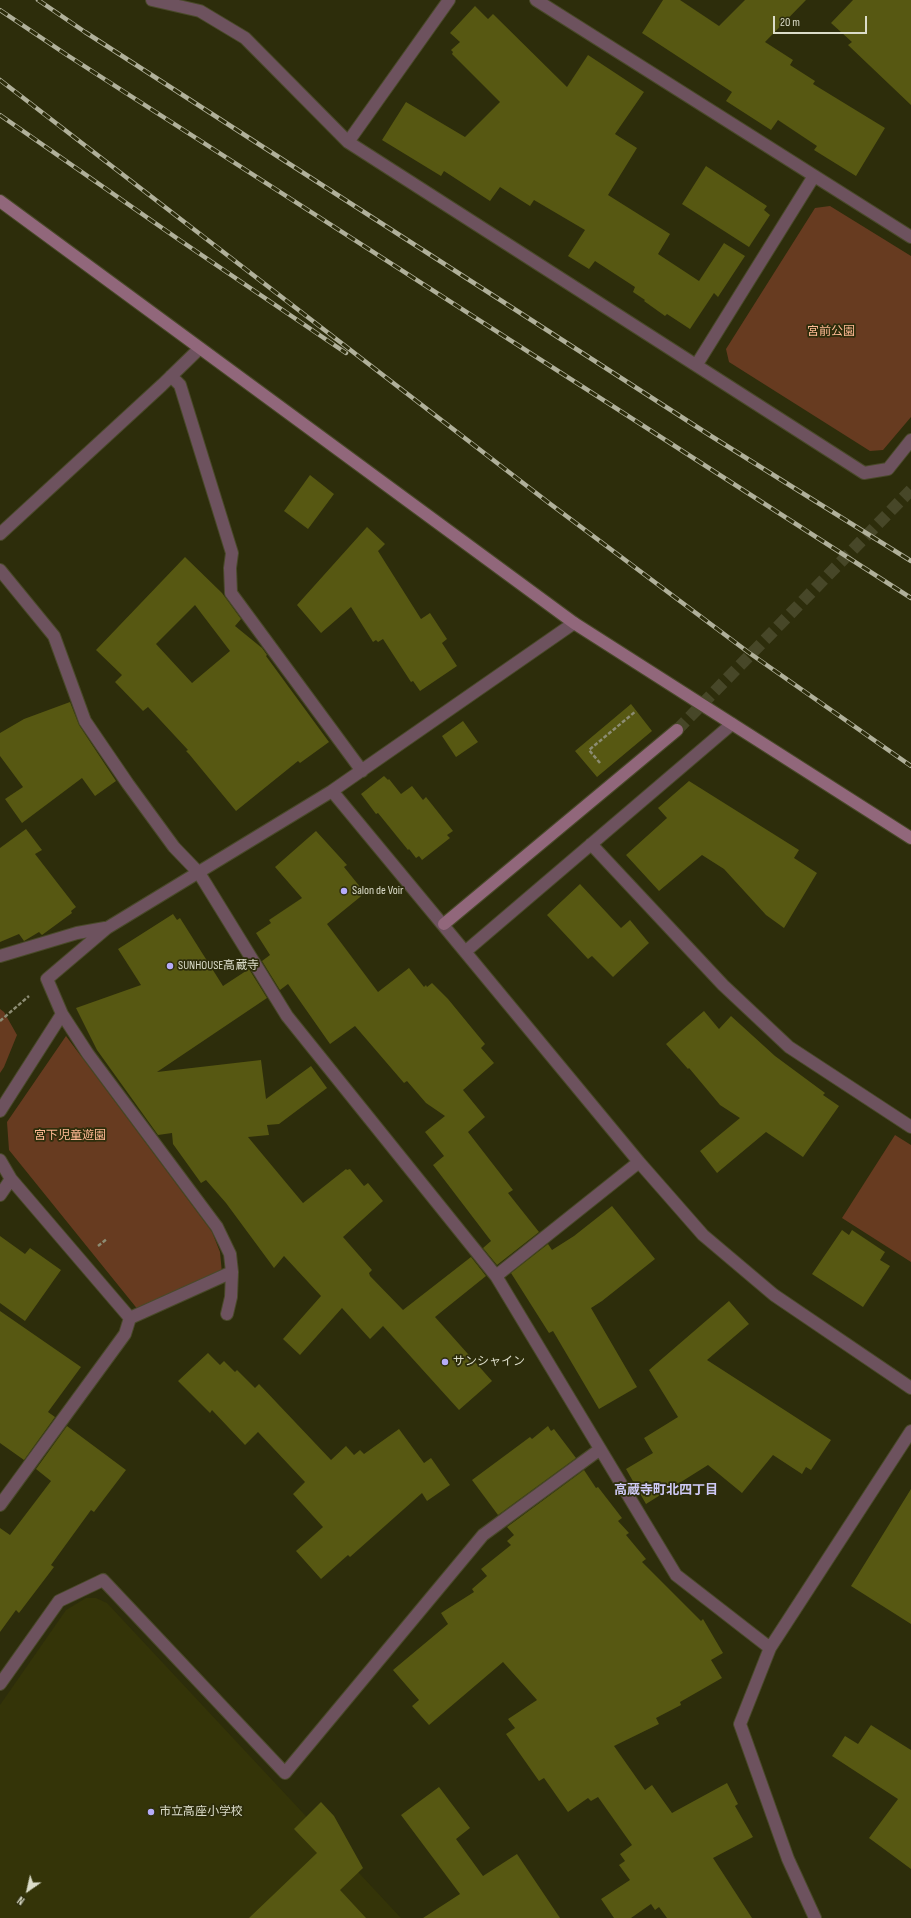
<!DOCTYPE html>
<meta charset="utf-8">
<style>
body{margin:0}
#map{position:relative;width:911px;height:1918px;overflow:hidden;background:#2d2d0b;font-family:"Sofia Sans Condensed",sans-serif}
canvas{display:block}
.north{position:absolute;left:8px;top:1870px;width:40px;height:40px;-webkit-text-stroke:3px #2d2d0b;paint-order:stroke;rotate:214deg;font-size:11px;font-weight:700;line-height:16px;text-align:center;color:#dbdcc9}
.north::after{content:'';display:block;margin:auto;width:14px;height:18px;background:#dbdcc9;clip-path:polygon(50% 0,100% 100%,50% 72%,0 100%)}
.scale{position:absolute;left:773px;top:16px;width:94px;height:18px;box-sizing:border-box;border:2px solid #dbdcc9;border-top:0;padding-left:5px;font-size:12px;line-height:14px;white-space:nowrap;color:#dbdcc9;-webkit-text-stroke:3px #2d2d0b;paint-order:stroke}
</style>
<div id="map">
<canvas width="911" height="1918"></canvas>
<div class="north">N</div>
<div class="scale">20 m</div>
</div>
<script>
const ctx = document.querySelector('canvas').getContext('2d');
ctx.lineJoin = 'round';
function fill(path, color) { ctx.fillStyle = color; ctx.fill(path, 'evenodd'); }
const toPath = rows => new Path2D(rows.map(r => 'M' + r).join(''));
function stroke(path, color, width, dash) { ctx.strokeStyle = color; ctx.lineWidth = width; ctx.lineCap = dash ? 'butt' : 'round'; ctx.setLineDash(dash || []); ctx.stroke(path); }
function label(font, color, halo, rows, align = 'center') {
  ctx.font = font + ' "Sofia Sans Condensed","Noto Sans JP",sans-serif'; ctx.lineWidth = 3.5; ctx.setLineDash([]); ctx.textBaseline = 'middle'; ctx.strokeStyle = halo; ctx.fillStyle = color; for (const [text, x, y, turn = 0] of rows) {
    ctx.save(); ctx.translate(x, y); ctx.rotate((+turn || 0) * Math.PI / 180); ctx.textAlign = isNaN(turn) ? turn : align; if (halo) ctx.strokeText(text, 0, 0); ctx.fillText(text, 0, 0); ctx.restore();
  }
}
const built = toPath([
 [86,1598,96,1598,107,1603,401,1918,0,1918,0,1705,66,1610]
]);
const green = toPath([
 [830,206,911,256,911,417,883,450,870,451,729,362,726,349,815,208],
 [0,1009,4,1012,17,1035,4,1067,0,1073],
 [66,1036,212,1232,220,1252,222,1273,139,1311,9,1150,7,1122],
 [895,1135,911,1145,911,1262,842,1218]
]);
const building = toPath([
 [663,0,680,0,719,26,745,0,806,0,765,42,793,60,790,65,815,81,813,84,885,128,856,176,814,150,817,146,778,120,771,130,726,101,732,92,642,33],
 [853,0,911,0,911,105,848,45,852,42,831,23],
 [475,6,488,19,493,14,567,87,588,55,644,92,615,134,637,148,608,195,670,234,658,254,699,281,724,243,745,256,718,297,714,293,690,329,667,314,665,316,644,301,645,300,633,292,635,287,595,261,589,269,568,256,585,230,534,200,530,206,500,187,490,201,444,171,441,176,382,140,406,102,465,137,500,102,452,54,453,52,451,50,460,42,450,33],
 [706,166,767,206,764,210,770,215,749,247,682,204],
 [310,475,334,494,308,529,284,511],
 [367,527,385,544,378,551,421,619,430,613,447,639,442,643,457,666,420,691,413,681,411,682,383,639,378,642,376,640,373,642,351,607,321,633,297,605],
 [185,557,222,593,241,619,235,626,262,648,267,655,266,656,329,742,300,763,298,761,236,811,189,754,186,751,188,750,148,707,143,711,115,682,122,675,96,650],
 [195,605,230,651,192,683,156,644],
 [70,702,79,725,116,781,95,796,82,778,22,823,5,799,23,787,0,756,0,733,24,719],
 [631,704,652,731,597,777,575,751],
 [463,721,478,742,456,757,442,736],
 [384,776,388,780,389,779,401,794,412,786,423,800,426,797,453,831,447,835,450,838,422,860,419,856,416,858,409,849,408,850,378,813,376,814,361,794],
 [689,781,799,850,794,858,817,873,784,928,766,915,724,869,702,855,659,891,626,855,667,818,658,808],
 [26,829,42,850,35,854,76,907,71,911,72,913,42,935,39,932,24,941,19,934,0,942,0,848],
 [316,831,347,865,344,867,365,893,327,924,378,992,409,968,424,987,426,985,427,987,432,983,448,999,485,1044,481,1048,494,1063,463,1090,485,1117,468,1132,513,1190,508,1193,539,1232,497,1265,483,1248,491,1241,433,1165,444,1156,425,1132,445,1116,426,1103,407,1081,404,1083,355,1026,330,1044,288,984,280,990,262,961,270,955,256,933,271,923,269,920,302,898,275,867],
 [580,884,621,928,630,920,649,943,613,977,592,956,588,959,547,915],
 [173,914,177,920,180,918,223,986,249,969,267,998,157,1072,261,1060,266,1099,311,1066,327,1088,279,1124,267,1125,269,1135,248,1137,303,1203,346,1169,347,1170,350,1169,364,1186,368,1183,383,1201,343,1237,372,1270,369,1273,370,1276,403,1310,471,1257,486,1276,435,1317,492,1381,459,1410,383,1326,370,1339,342,1308,300,1355,283,1339,321,1296,284,1256,274,1268,226,1203,206,1180,201,1183,173,1144,172,1133,158,1135,97,1050,76,1008,141,985,118,949],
 [704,1011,719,1029,731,1016,775,1056,825,1093,823,1095,839,1106,803,1157,766,1132,717,1173,700,1151,740,1118,720,1105,689,1068,688,1069,666,1044],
 [612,1206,655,1259,602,1301,591,1308,637,1387,599,1409,553,1331,549,1333,511,1273,548,1244,552,1250,574,1236],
 [842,1230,849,1235,852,1230,885,1252,880,1260,890,1266,863,1307,812,1274],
 [0,1236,25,1254,30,1248,61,1270,25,1321,0,1303],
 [729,1301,749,1324,707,1360,831,1440,811,1470,806,1467,802,1474,773,1455,742,1493,708,1465,646,1504,626,1469,653,1453,644,1438,678,1417,649,1370],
 [0,1311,81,1367,48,1412,55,1417,24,1460,0,1443],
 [208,1353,220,1365,224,1361,235,1372,237,1370,255,1388,259,1384,331,1460,346,1446,354,1455,360,1450,364,1454,399,1429,424,1463,431,1458,450,1485,427,1501,422,1493,350,1557,348,1555,321,1579,296,1551,323,1527,293,1494,305,1482,258,1432,245,1445,212,1410,210,1413,178,1381],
 [67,1426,126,1470,94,1512,91,1510,51,1565,54,1567,19,1613,16,1610,0,1632,0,1528,10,1535,51,1481,36,1469],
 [548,1426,551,1431,554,1429,576,1458,498,1515,472,1480,530,1437,532,1439],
 [584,1470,596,1488,598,1487,622,1518,618,1521,629,1533,626,1535,646,1559,642,1562,701,1621,703,1619,723,1653,711,1660,722,1678,680,1702,681,1705,656,1718,659,1724,614,1746,645,1790,652,1785,672,1813,727,1783,738,1804,735,1806,753,1837,713,1858,752,1918,667,1918,659,1907,655,1910,651,1904,631,1918,614,1918,601,1899,630,1880,619,1865,625,1861,620,1854,632,1845,598,1797,591,1801,588,1798,568,1812,544,1778,539,1781,506,1734,515,1728,508,1719,537,1700,503,1662,429,1725,412,1706,419,1700,393,1670,448,1624,441,1613,474,1592,472,1589,487,1576,481,1569,511,1545,507,1541,514,1535,507,1527],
 [911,1489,911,1624,851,1586],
 [871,1725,911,1750,911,1869,869,1838,898,1799,832,1756,845,1736,858,1744],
 [439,1787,470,1828,456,1839,483,1876,517,1854,560,1918,423,1918,460,1894,401,1815],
 [321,1802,334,1816,363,1868,340,1890,366,1918,249,1918,317,1853,294,1829]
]);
const secondaryTunnel = toPath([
 [677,730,911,490]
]);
const path = toPath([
 [600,763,589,750,636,711],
 [0,1021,29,996],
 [98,1246,107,1239]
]);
const street = toPath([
 [152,0,200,11,245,38,348,142,864,473,888,469,911,440],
 [536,0,911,237],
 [348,142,449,0],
 [697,364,814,176],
 [171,376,180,385,232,553,230,568,231,593,362,771],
 [0,534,162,385,199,349],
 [0,570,54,636,85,721,128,784,174,847,199,873,287,1016,496,1276,676,1575,770,1648],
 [332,791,639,1162,703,1235,774,1295,911,1388],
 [591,844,723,985,789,1047,911,1127],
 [466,951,732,724],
 [0,956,77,933,105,928],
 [62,1014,88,1054,217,1227,230,1254,232,1272,231,1297,227,1314],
 [0,1111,62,1014,47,979,107,928,332,791,574,623],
 [0,1160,11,1179,0,1195],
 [496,1276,639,1162],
 [130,1318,232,1272],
 [0,1505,125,1334,130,1318,11,1179],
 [0,1684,59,1601,103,1580,285,1773,483,1535,599,1450],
 [815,1918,788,1859,740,1724,770,1648,911,1431]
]);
const secondary = toPath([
 [0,201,574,623,911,838],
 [444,924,677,730]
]);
const rail = toPath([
 [38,0,85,32,711,436,911,561],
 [0,10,67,55,911,598],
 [0,80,549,503,748,652,911,766],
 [0,115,178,239,346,353]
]);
const markers = [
 [344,891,4,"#b6acf8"],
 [170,966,4,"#b6acf8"],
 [445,1362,4,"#b6acf8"],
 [151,1812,4,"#b6acf8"]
];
const parkNames = [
 ["宮前公園",831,332],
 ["宮下児童遊園",70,1136]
];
const poiNames = [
 ["Salon de Voir",352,891],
 ["SUNHOUSE高蔵寺",178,966],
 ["サンシャイン",453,1362],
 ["市立高座小学校",159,1812]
];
const neighbourhoodNames = [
 ["高蔵寺町北四丁目",666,1491]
];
fill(built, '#343408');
fill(green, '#673b20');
fill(building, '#575812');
stroke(secondaryTunnel, '#474728', 12, [12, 6]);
stroke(street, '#494929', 14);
stroke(secondary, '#494929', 14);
stroke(path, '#8c8c73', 2.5, [4, 2]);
stroke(street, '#6d525e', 12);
stroke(secondary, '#91677b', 12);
stroke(rail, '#b0b09a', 4.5);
stroke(rail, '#2d2d0b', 3, [9]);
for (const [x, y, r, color] of markers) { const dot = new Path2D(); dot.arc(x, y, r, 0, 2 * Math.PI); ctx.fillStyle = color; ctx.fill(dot); stroke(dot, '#2d2d0b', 1.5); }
label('12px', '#fdb993', '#2d2d0b', parkNames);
label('12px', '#dbdcc9', '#2d2d0b', poiNames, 'left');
label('bold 13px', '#cec9f5', '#2d2d0b', neighbourhoodNames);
</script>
